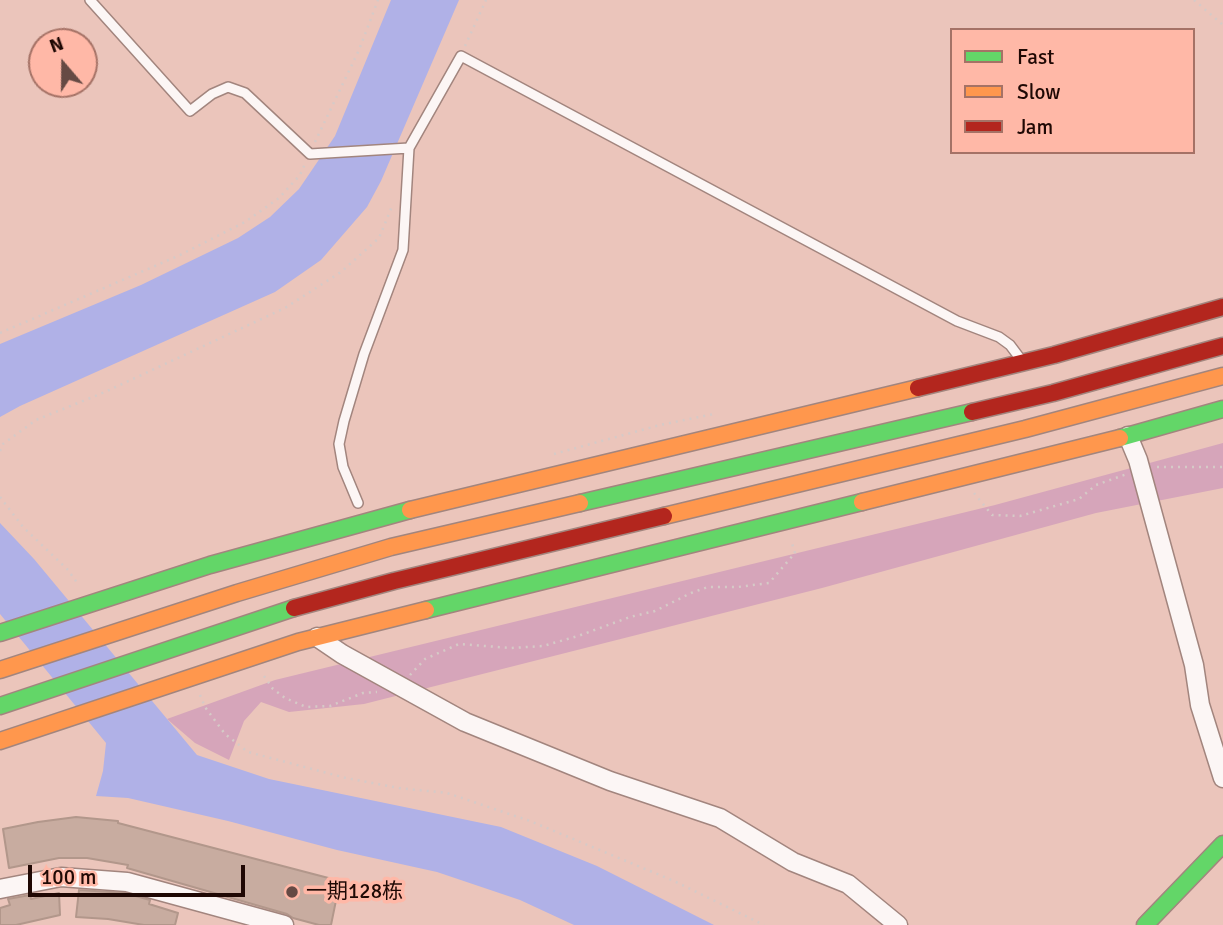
<!DOCTYPE html>
<meta charset="utf-8">
<style>
body{margin:0}
#map{position:relative;width:1223px;height:925px;overflow:hidden;background:#ebc5bb;font-family:Signika,sans-serif}
canvas{display:block}
.legend{position:absolute;left:950px;top:28px;width:245px;height:126px;box-sizing:border-box;background:#ffb8a7;border:2px solid #a57266;margin:0;padding:9px 12px;list-style:none;font-size:21px;color:#1f0804}
.legend li{display:flex;align-items:center;gap:14px;height:35px}
.legend b{width:35px;border:2px solid #a57266}
.north{position:absolute;left:28px;top:28px;width:70px;height:70px;box-sizing:border-box;background:#ffb8a7;border:2px solid #a57266;border-radius:50%;rotate:340deg;font-size:19px;font-weight:700;line-height:28px;text-align:center;color:#1f0804}
.north::after{content:'';display:block;margin:auto;width:24px;height:32px;background:#664a44;clip-path:polygon(50% 0,100% 100%,50% 72%,0 100%)}
.scale{position:absolute;left:28px;top:865px;width:217px;height:32px;box-sizing:border-box;border:4px solid #1f0804;border-top:0;padding-left:9px;font-size:21px;line-height:24px;white-space:nowrap;color:#1f0804;-webkit-text-stroke:5px #ffb8a7;paint-order:stroke}
</style>
<div id="map">
<canvas width="1223" height="925"></canvas>
<ul class="legend">
<li><b style="height:9px;background:#63d668"></b>Fast</li>
<li><b style="height:9px;background:#ff974d"></b>Slow</li>
<li><b style="height:9px;background:#b3261e"></b>Jam</li>
</ul>
<div class="north">N</div>
<div class="scale">100 m</div>
</div>
<script>
const ctx = document.querySelector('canvas').getContext('2d');
ctx.lineJoin = 'round';
function fill(path, color) { ctx.fillStyle = color; ctx.fill(path, 'evenodd'); }
const toPath = rows => new Path2D(rows.map(r => 'M' + r).join(''));
function stroke(path, color, width, dash) { ctx.strokeStyle = color; ctx.lineWidth = width; ctx.lineCap = dash ? 'butt' : 'round'; ctx.setLineDash(dash || []); ctx.stroke(path); }
function label(font, color, halo, rows, align = 'center') {
  ctx.font = font + ' Signika,"Noto Sans SC",sans-serif'; ctx.lineWidth = 7; ctx.setLineDash([]); ctx.textBaseline = 'middle'; ctx.strokeStyle = halo; ctx.fillStyle = color; for (const [text, x, y, turn = 0] of rows) {
    ctx.save(); ctx.translate(x, y); ctx.rotate((+turn || 0) * Math.PI / 180); ctx.textAlign = isNaN(turn) ? turn : align; if (halo) ctx.strokeText(text, 0, 0); ctx.fillText(text, 0, 0); ctx.restore();
  }
}
const green = toPath([
 [1223,443,1223,488,1096,513,822,588,364,704,289,712,261,702,244,721,229,760,195,743,167,719,275,680,995,505]
]);
const water = toPath([
 [391,0,459,0,381,181,367,207,321,260,275,292,20,406,0,417,0,344,141,285,238,238,270,217,299,189,335,136],
 [0,523,34,559,197,755,269,779,501,827,597,866,714,925,574,925,520,900,437,872,337,850,228,821,128,798,96,796,103,771,106,743,0,614]
]);
const building = toPath([
 [76,817,118,821,118,823,340,881,331,925,319,925,293,918,287,914,127,868,128,865,87,858,59,858,9,868,3,829,38,822,76,817],
 [79,890,125,893,150,900,149,904,178,913,175,925,144,925,108,919,76,917,79,890],
 [59,893,60,915,16,925,0,925,0,908,10,905,8,899,30,895,31,899,59,893]
]);
const path = toPath([
 [1194,0,1223,25],
 [465,46,486,0],
 [315,142,359,50,378,0],
 [0,333,178,256,245,222,279,198,300,175,305,164],
 [0,451,3,444,36,420,105,392,285,308,341,272,379,238,393,204],
 [554,454,660,425,714,414],
 [1157,467,1223,467],
 [974,493,992,515,1020,516,1079,499,1096,485,1127,474],
 [0,497,23,527,68,570,78,584],
 [410,675,425,659,459,644,511,648,543,646,578,636,630,617,655,611,691,593,708,587,738,587,769,583,795,553,791,540],
 [264,676,273,689,285,698,306,707,330,706,363,693,377,692],
 [200,695,205,707,225,734,248,752,346,778,399,788,447,793,530,821,674,881,764,925]
]);
const lane = toPath([
 [90,0,190,111,212,94,228,87,245,93,310,154,409,148],
 [358,503,343,467,339,444,344,421,364,354,403,250,409,148,461,56,957,321,999,337,1010,345,1022,361]
]);
const street = toPath([
 [1128,436,1138,460,1194,665,1200,705,1223,778],
 [317,637,342,654,465,722,610,781,720,818,793,862,848,884,898,925],
 [0,889,61,877,127,882,284,925]
]);
const fast = toPath([
 [1120,438,1223,409],
 [580,503,972,412],
 [426,610,862,502],
 [0,633,210,565,410,510],
 [0,706,294,608],
 [1145,925,1223,844]
]);
const slow = toPath([
 [862,502,1120,438],
 [410,510,918,388],
 [664,516,1025,429,1223,376],
 [0,670,237,593,391,547,580,503],
 [0,741,298,642,426,610]
]);
const jam = toPath([
 [918,388,1054,355,1223,307],
 [972,412,1053,393,1223,346],
 [294,608,394,581,664,516]
]);
const markers = [
 [292,892,7,"#664a44"]
];
const poiNames = [
 ["一期128栋",306,892]
];
fill(green, '#d6a5ba');
fill(water, '#b0b1e7');
fill(building, '#c8aca0');
stroke(building, '#b2978b', 2);
stroke(lane, '#a2857e', 12);
stroke(street, '#a2857e', 21);
stroke(fast, '#a2857e', 19);
stroke(slow, '#a2857e', 19);
stroke(jam, '#a2857e', 19);
stroke(path, '#d6cac7', 2.5, [2, 5]);
stroke(lane, '#fcf6f5', 9);
stroke(street, '#fcf6f5', 18);
stroke(fast, '#63d668', 16);
stroke(slow, '#ff974d', 16);
stroke(jam, '#b3261e', 16);
for (const [x, y, r, color] of markers) { const dot = new Path2D(); dot.arc(x, y, r, 0, 2 * Math.PI); ctx.fillStyle = color; ctx.fill(dot); stroke(dot, '#ffb8a7', 2.5); }
label('21px', '#1f0804', '#ffb8a7', poiNames, 'left');
</script>
